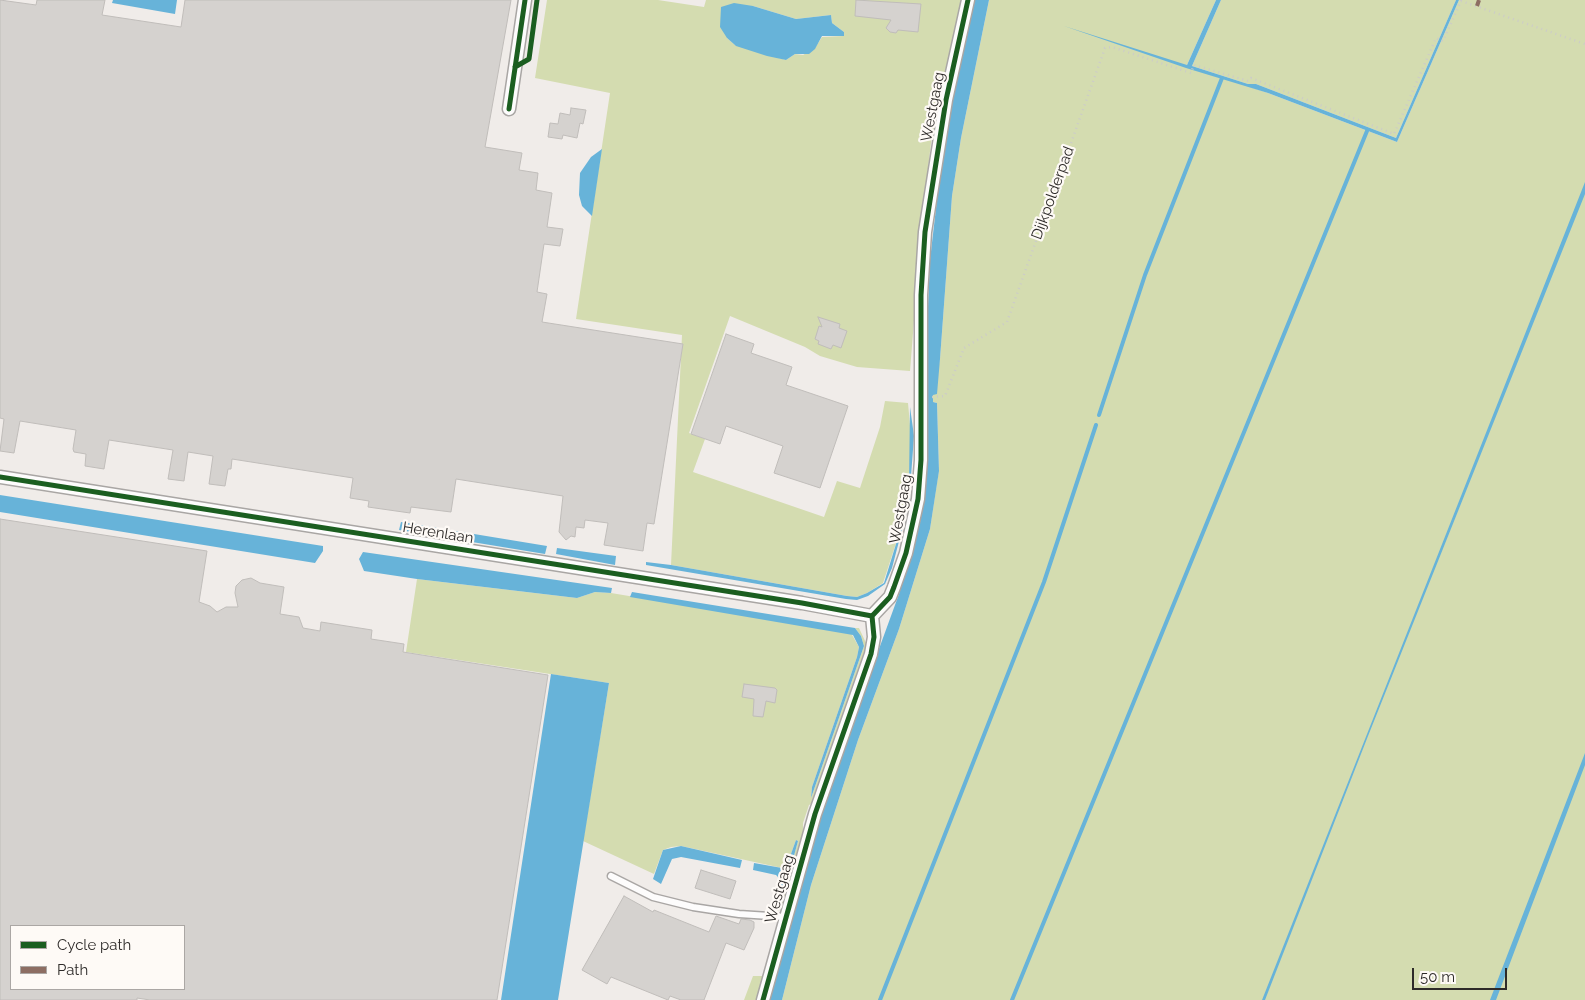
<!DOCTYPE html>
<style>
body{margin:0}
#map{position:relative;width:1585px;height:1000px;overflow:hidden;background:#f0ece9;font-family:Raleway,sans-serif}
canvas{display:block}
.legend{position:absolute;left:10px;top:925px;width:175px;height:65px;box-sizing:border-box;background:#fefaf6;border:1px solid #aba7a4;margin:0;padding:6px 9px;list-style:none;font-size:15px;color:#2e2b29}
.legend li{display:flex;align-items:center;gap:10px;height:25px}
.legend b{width:25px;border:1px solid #aba7a4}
.scale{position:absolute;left:1412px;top:968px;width:95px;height:22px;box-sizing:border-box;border:2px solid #2e2b29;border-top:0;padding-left:6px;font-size:15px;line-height:18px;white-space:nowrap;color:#2e2b29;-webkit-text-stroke:4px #fefaf6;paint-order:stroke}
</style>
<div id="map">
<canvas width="1585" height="1000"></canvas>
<ul class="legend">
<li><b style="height:6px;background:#1b5e20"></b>Cycle path</li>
<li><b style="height:6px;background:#8d6e63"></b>Path</li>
</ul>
<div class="scale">50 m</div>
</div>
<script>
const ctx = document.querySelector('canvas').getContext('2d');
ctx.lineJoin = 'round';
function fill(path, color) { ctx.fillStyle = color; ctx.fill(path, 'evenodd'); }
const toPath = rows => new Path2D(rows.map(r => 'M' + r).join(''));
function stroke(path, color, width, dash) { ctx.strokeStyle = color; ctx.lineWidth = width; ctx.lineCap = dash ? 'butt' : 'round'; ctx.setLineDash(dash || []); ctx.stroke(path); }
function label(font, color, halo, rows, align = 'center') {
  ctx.font = font + ' Raleway,sans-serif'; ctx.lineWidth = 4.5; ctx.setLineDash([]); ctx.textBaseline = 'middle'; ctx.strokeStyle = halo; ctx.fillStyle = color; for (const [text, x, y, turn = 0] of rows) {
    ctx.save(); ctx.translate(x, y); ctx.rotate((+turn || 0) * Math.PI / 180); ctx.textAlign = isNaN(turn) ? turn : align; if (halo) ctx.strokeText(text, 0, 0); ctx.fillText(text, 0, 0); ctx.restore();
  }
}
const green = toPath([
 [547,0,658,0,704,7,706,0,961,0,931,143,922,219,910,371,857,367,820,356,805,347,730,316,689,433,705,439,693,472,824,517,837,481,860,488,880,427,885,401,908,403,911,436,909,482,900,531,883,583,867,593,857,597,847,596,671,565,682,335,576,319,610,93,535,78],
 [753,6,796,19,831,15,832,23,844,32,843,36,822,37,815,48,803,55,795,54,786,60,735,45,727,38],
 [989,0,1216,0,1187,65,1268,93,1397,142,1459,0,1585,0,1585,1000,782,1000,811,885,858,740,899,629,930,529,939,470,937,403,933,402,933,394,940,359,952,196,961,138],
 [1221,0,1456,0,1396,138,1256,84,1248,84,1192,66],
 [417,579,577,598,595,592,611,593,851,633,859,647,857,657,812,787,811,798,864,646,861,636,855,628,859,628,866,643,865,657,813,803,809,805,803,823,803,842,783,908,775,912,777,906,780,906,798,841,796,840,787,865,782,868,681,846,671,847,663,850,654,874,583,841,609,683,406,652],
 [753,976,766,976,758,1000,744,1000]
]);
const water = toPath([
 [113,0,177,0,175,14,112,3],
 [972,0,989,0,961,138,952,196,940,359,937,394,933,395,933,402,937,403,939,471,930,529,899,629,858,740,811,885,782,1000,769,1000,809,852,848,734,899,594,920,522,926,485,927,450,926,353,930,260,944,139],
 [1216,0,1221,0,1192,66,1248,84,1256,84,1396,138,1456,0,1459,0,1397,142,1268,93,1186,68,1064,26,1187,65],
 [734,3,753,6,796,19,831,15,832,23,844,32,844,36,822,36,815,49,809,54,795,54,786,60,767,56,736,46,727,38,720,27,721,7],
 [602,149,592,216,582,206,579,195,580,173,591,157],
 [1585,182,1585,194,1368,736,1265,1000,1262,1000],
 [910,407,914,436,909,503,892,568,885,584,868,596,857,600,846,599,646,565,646,562,671,565,847,596,857,597,867,593,884,583,900,531,909,482],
 [0,495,323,546,323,551,315,563,0,512],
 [401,522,547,546,545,554,399,530],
 [557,548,616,556,615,565,556,554],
 [363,552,612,588,611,593,595,592,577,598,417,579,364,571,359,559],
 [632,592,855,628,861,636,864,646,811,798,812,787,857,657,859,647,853,635,630,597],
 [551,674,609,683,558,1000,501,1000],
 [1585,753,1585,765,1496,1000,1490,1000],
 [796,840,798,841,780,907,777,906,782,881,776,875,753,870,754,863,782,868,787,865],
 [681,846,742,860,740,868,681,857,672,859,661,884,653,879,663,850]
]);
const stream = toPath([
 [1099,415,1145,275,1222,78],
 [880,1000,1044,582,1096,425],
 [1012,1000,1367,131]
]);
const building = toPath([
 [0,0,36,5,37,0,105,0,102,15,181,27,185,0,511,0,485,147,522,153,519,170,538,173,536,190,552,193,547,227,563,229,560,246,544,244,537,292,547,294,542,322,683,344,654,524,647,523,643,551,604,545,608,523,585,520,584,528,576,527,575,537,571,536,566,540,559,532,563,496,456,479,451,512,411,507,410,513,368,507,369,501,350,498,353,478,232,459,231,469,228,469,225,486,209,484,213,456,188,452,184,481,168,479,173,450,109,440,104,469,85,466,86,454,74,452,73,449,76,430,20,421,14,453,0,451,4,419,0,418,0,0],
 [856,0,921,4,918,32,898,30,896,33,890,32,886,28,891,20,855,16,856,0],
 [571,108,586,110,583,124,580,123,577,138,563,135,562,139,548,137,550,123,558,124,560,113,570,115,571,108],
 [818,317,840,324,839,328,847,331,841,348,833,345,831,349,818,344,819,341,815,339,819,326,822,327,818,317],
 [726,334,754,344,751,353,792,367,786,385,848,406,820,488,774,473,783,446,726,426,720,444,691,434,726,334],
 [0,519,207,551,199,602,210,606,217,612,226,607,238,607,235,593,236,586,242,580,251,578,260,583,284,587,280,614,299,617,303,628,320,631,321,622,372,630,371,639,404,644,403,652,548,675,497,1000,150,1000,137,998,137,1000,0,1000,0,519],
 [11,926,184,926,184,989,11,989,11,926],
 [744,684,775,688,777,690,775,703,766,701,763,717,753,716,754,699,742,697,744,684],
 [701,870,736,881,730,899,695,888,701,870],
 [624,896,653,912,654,910,709,932,716,916,739,924,741,919,750,920,754,922,754,928,744,950,726,943,704,1000,681,1000,670,996,668,1000,611,977,607,984,582,970,624,896]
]);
const path = toPath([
 [932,397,945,396,964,348,1007,322,1105,48,1112,47,1191,73,1194,65,1248,81,1251,78,1394,134,1436,38,1443,41,1461,1,1585,44]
]);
const lane = toPath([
 [611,876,653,897,693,907,739,914,785,917]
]);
const street = toPath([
 [509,109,525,0],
 [0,477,802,603,872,616],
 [872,616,890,597,894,587,906,553,918,499,921,460,921,295,925,232,946,100,968,0],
 [763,1000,815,814,871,654,874,637,872,616]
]);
const quiet = toPath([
 [1477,6,1479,0]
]);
const cycleway = toPath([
 [515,67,529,59,537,0],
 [509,109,525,0],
 [0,477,802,603,872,616],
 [872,616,890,597,894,587,906,553,918,499,921,460,921,295,925,232,946,100,968,0],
 [763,1000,815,814,871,654,874,637,872,616]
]);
const streetNames = [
 ["Westgaag",933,107,-79],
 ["Dijkpolderpad",1053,193,-70],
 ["Westgaag",901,509,-80],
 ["Herenlaan",438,533,9],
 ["Westgaag",780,889,-74]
];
fill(green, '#d4dcb0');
fill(water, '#67b3d9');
stroke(stream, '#67b3d9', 4);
fill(building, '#d5d2cf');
stroke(building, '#c0bdba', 1);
stroke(lane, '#a9a6a4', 9);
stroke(street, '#a9a6a4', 15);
stroke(path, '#cccbc9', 2.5, [1, 4]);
stroke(lane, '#fdfcfc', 6);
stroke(street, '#fdfcfc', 12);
stroke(quiet, '#8d6e63', 4, [8, 4]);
stroke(cycleway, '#1b5e20', 5);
label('15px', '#2e2b29', '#fefaf6', streetNames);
</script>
